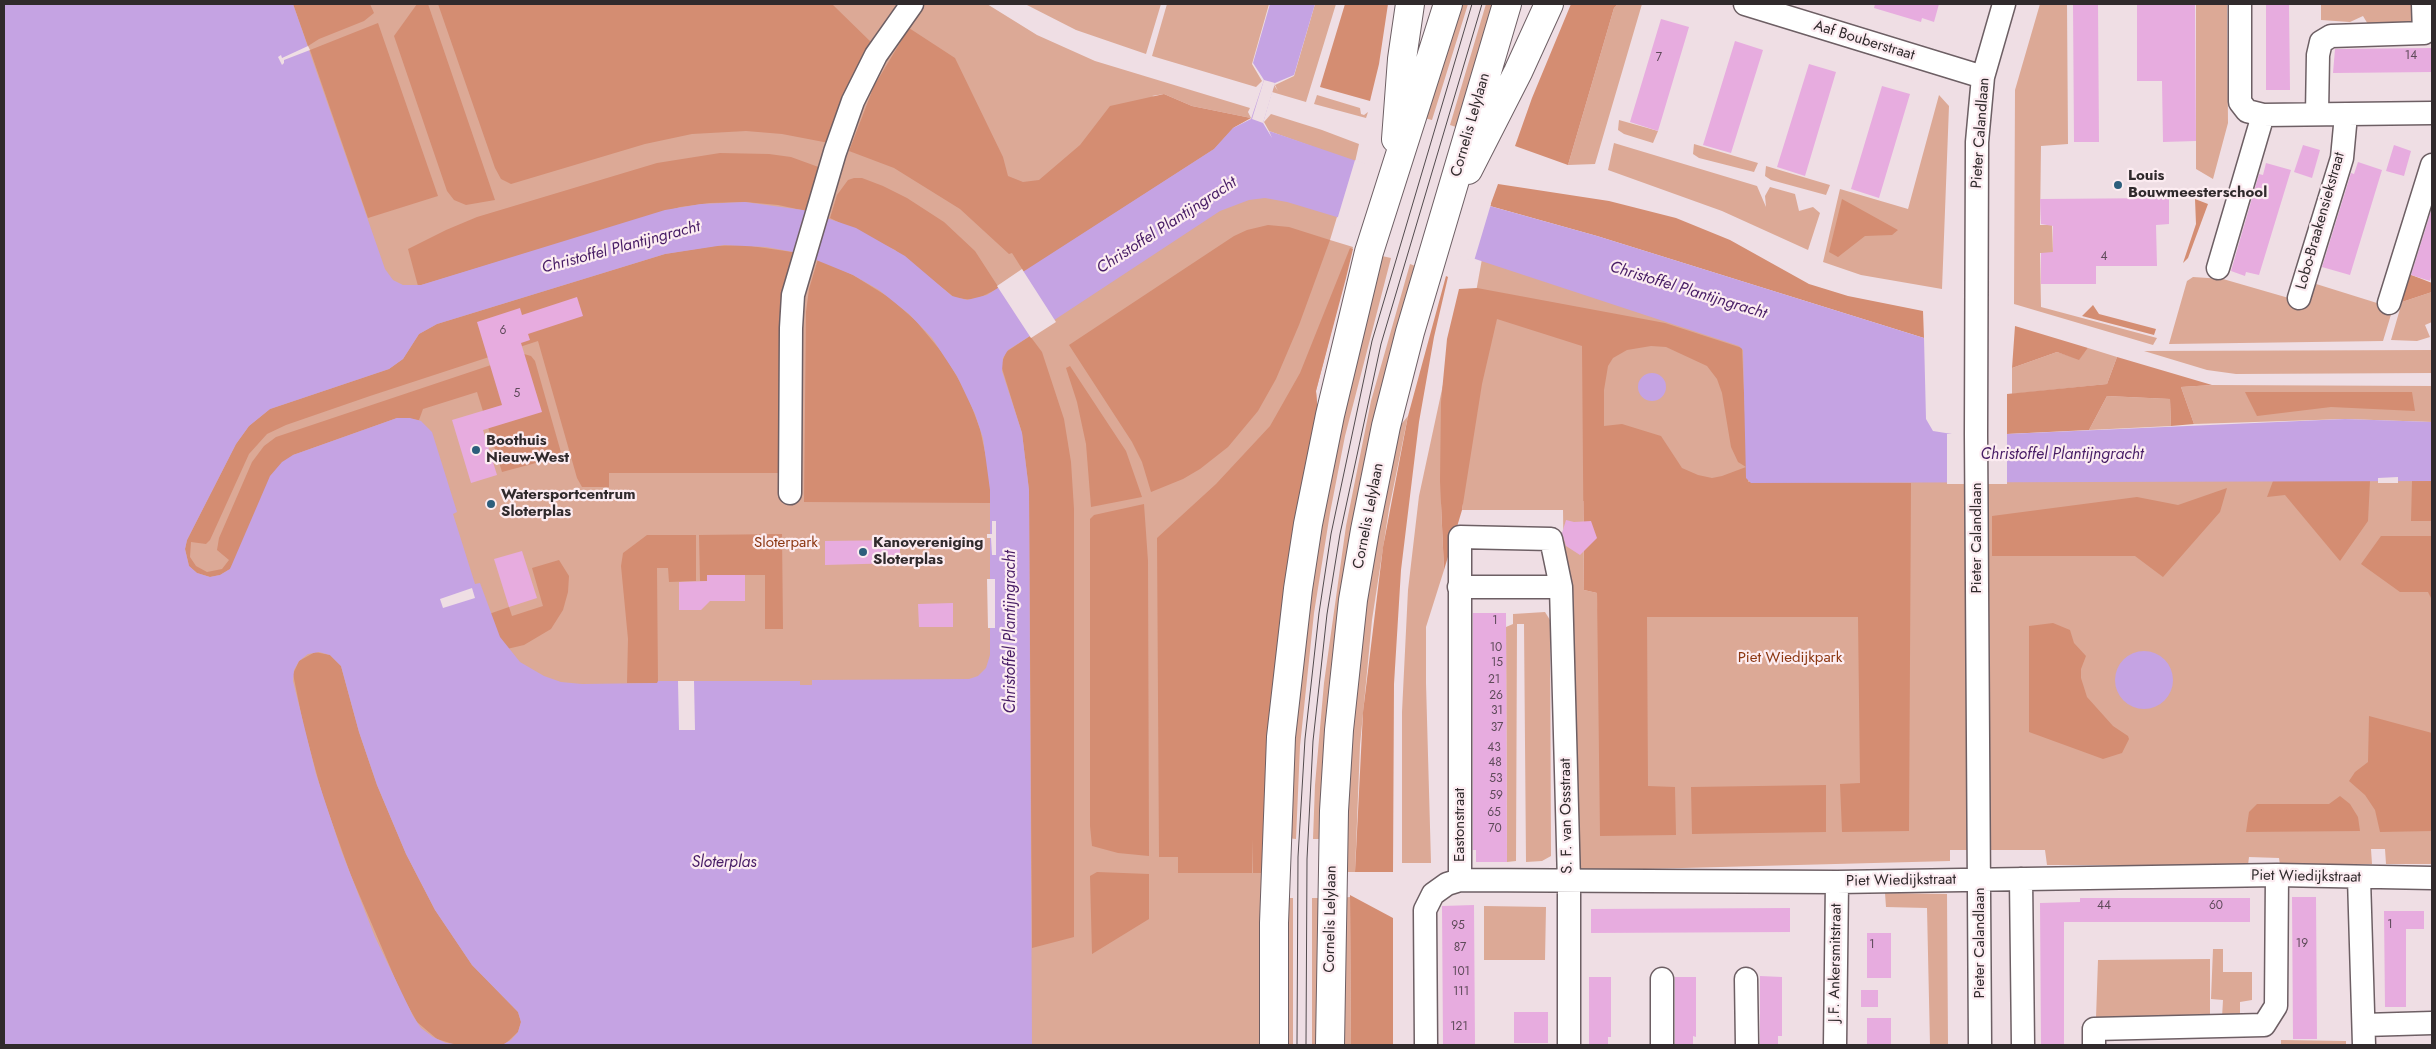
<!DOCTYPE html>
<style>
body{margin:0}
#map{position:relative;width:2436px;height:1049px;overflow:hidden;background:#efdee4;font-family:Jost,sans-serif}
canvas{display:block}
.frame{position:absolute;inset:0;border:5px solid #302a2c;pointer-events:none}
</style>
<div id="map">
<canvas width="2436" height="1049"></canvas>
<div class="frame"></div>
</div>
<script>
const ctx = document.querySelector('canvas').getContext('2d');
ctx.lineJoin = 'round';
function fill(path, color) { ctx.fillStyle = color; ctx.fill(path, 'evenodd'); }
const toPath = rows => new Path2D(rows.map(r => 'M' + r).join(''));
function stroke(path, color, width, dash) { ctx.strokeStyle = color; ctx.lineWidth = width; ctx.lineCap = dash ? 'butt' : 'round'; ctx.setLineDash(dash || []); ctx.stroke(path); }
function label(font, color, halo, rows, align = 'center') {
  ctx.font = font + ' Jost,sans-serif'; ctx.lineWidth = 4.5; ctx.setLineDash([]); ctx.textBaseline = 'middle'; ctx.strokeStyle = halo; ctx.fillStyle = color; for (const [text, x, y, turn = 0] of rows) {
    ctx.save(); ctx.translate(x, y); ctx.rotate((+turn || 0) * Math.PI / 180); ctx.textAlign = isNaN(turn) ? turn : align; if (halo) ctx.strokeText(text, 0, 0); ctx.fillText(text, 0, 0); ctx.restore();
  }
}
const green = toPath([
 [209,4,987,4,1037,35,1095,61,1250,108,1248,112,1251,118,1192,106,1164,94,1152,96,1347,171,1337,217,1330,240,1353,247,1316,391,1318,413,1262,1045,331,1045,122,469],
 [1025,4,1161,4,1146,54,1076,30],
 [1167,4,1269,4,1252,64,1262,81,1256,87,1152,56],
 [1315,4,1336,4,1306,102,1272,92,1274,85,1278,91,1275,85,1294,76],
 [1459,4,1468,4,1432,120,1424,118],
 [1486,4,1497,4,1459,128,1450,125],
 [1618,4,1642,4,1595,164,1568,165,1614,8],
 [2040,4,2067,4,2068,144,2041,146,2040,225,2052,225,2053,253,2040,253,2041,307,2157,338,2153,345,2014,304,2015,90],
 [2196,4,2227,4,2228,123,2213,179,2196,169],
 [2321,4,2414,4,2412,23,2369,26,2363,16,2350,22,2321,20],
 [1317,95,1360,108,1361,114,1364,115,1368,112,1366,118,1314,104],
 [1939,95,1949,106,1942,289,1861,275,1823,262,1840,189,1908,209],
 [1271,114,1322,130,1359,144,1355,162,1269,131,1264,122],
 [1619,120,1658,131,1653,143,1624,134,1618,130],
 [1614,143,1757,186,1766,207,1765,196,1770,187,1795,194,1799,211,1813,207,1820,213,1808,250,1722,211,1608,170],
 [1694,144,1758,163,1754,172,1699,158,1693,154],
 [1766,166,1830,185,1826,195,1771,180,1765,176],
 [1382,256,1391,258,1345,436,1330,513,1314,613,1300,746,1296,839,1286,838,1291,745,1317,530],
 [1482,259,1761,348,1797,465,2432,474,2432,864,2386,864,2385,849,2371,849,2372,864,2280,865,2279,858,2249,857,2248,865,2047,865,2045,850,1950,850,1950,861,1568,871,1563,510,1462,510,1463,504,1441,504,1444,570,1426,627,1426,683,1431,863,1402,863,1402,712,1408,590,1419,496,1444,380,1441,485],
 [1603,500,1598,610,1597,593,1584,590,1583,501],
 [1410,264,1418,267,1322,839,1313,839,1315,785,1324,683,1346,526,1371,401],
 [2193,277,2223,279,2306,303,2313,283,2393,308,2383,341,2169,344,2187,281],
 [2432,292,2432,322,2425,325,2430,337,2417,341,2391,340,2402,302],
 [2088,348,2117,357,2107,384,2012,394,2012,368,2057,352,2079,359],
 [2432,350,2432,373,2236,374,2207,370,2144,351],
 [2212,385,2432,386,2432,422,2345,419,2194,424,2181,387],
 [2107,396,2170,399,2171,426,2089,430],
 [1408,416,1389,509,1372,620,1360,745,1355,872,1341,872,1342,842,1364,596,1398,428],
 [1545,612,1550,620,1551,856,1542,861,1526,862,1524,624,1517,624,1516,861,1507,862,1506,627,1513,624,1513,614],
 [1885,893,1947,894,1948,1045,1930,1045,1927,908,1886,907],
 [1350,897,1351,1045,1340,1045,1341,898],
 [1284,898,1293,898,1293,1045,1283,1045],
 [1312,898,1320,898,1319,1045,1312,1045],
 [1484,906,1546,907,1545,960,1484,960],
 [2213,949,2223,949,2223,972,2252,972,2252,1000,2240,1002,2240,1018,2222,1018,2223,1000,2211,999],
 [2210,959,2210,1020,2096,1018,2098,960],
 [2281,1040,2346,1041,2346,1045,2281,1045]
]);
const forest = toPath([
 [293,4,370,4,374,13,364,21,319,39,308,46],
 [417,4,428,4,495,200,466,205,454,200,447,191,394,36],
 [438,4,832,4,875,46,829,143,782,134,746,131,692,134,645,144,511,184,501,179,495,168],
 [1345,4,1388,4,1379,64,1370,101,1320,87],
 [1571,4,1618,4,1614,8,1568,165,1515,146,1532,98],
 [378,23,438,196,368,218,310,50],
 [909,28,955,58,1003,157,1008,176,1023,182,1039,180,1080,145,1110,106,1164,94,1192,106,1251,118,1233,128,1214,149,1024,272,1012,253,1009,254,960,209,894,168,849,151,874,86],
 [720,153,769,154,791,157,824,169,811,212,778,205,745,202,710,203,680,207,418,286,408,249,446,230,477,217,657,163],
 [854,178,862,178,883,186,907,198,944,222,975,251,999,288,975,300,955,298,895,250,830,218,837,195,848,180],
 [1498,184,1609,201,1676,218,1730,240,1809,284,1848,296,1923,311,1924,338,1597,236,1490,206],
 [1842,199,1898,230,1892,235,1865,236,1838,257,1829,252],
 [2195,199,2208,204,2188,258,2183,263,2196,224],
 [1268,225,1289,227,1330,240,1299,325,1276,379,1258,411,1228,447,1200,469,1183,479,1151,492,1142,462,1132,442,1069,345,1234,236,1247,230],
 [744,245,799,253,784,473,609,473,609,487,582,487,577,478,538,341,370,396,286,425,267,434,249,454,210,540,206,544,191,542,190,557,196,566,207,572,222,569,229,560,217,550,219,538,252,462,264,446,276,437,524,354,531,356,535,361,562,456,502,472,477,392,423,409,419,420,397,418,293,455,230,569,220,575,210,577,197,573,189,566,185,549,187,540,236,444,249,426,270,409,389,369,403,359,419,334,437,324,665,254,714,246],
 [1350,248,1353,249,1346,278,1316,391,1318,413,1264,873,1253,873,1253,839,1252,873,1178,873,1178,857,1159,857,1157,538,1216,484,1270,426,1300,373],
 [818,259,853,275,890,298,916,321,945,356,967,394,980,429,989,471,991,503,804,502,806,312,809,289],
 [2409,274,2432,283,2432,292,2402,302],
 [1446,276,1448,277,1434,337,1419,422,1401,570,1394,684,1393,872,1355,872,1363,712,1383,547,1408,416],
 [1477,288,1665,323,1742,348,1748,482,1911,483,1909,831,1842,832,1840,784,1860,783,1858,617,1647,617,1648,786,1675,787,1676,835,1600,836,1597,593,1584,590,1582,346,1497,319,1482,384,1462,510,1444,570,1440,481,1441,402,1447,339,1459,289],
 [1651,346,1666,347,1707,366,1717,379,1722,393,1731,447,1738,462,1746,467,1722,476,1712,478,1698,475,1682,468,1661,436,1622,424,1604,426,1604,390,1608,366,1613,358,1627,350],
 [2093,305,2099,314,2156,329,2154,335,2082,316],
 [2015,326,2088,348,2079,360,2057,352,2012,368],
 [1030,336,1042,352,1064,419,1071,462,1074,509,1074,937,1032,948,1029,490,1022,433,1001,365,1006,352],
 [2117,357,2212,385,2181,387,2194,424,2171,426,2170,399,2107,396,2089,430,2007,434,2007,394,2107,384],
 [1070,366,1126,451,1142,497,1091,507,1086,444,1077,402,1066,368],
 [2245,392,2412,392,2415,411,2331,407,2257,416],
 [2273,481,2370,481,2368,521,2340,561,2285,495,2267,497],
 [2412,481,2432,481,2432,521,2411,521],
 [2227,488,2220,512,2163,577,2135,556,1992,556,1992,516,2137,497,2178,505],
 [1144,504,1148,561,1149,856,1118,853,1092,846,1090,826,1090,519,1094,515],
 [782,534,783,629,765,629,765,575,707,575,707,581,700,581,699,535],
 [647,535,696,535,696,581,669,582,668,568,657,568,658,683,627,683,628,639,621,566,623,553],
 [2381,536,2432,536,2432,600,2428,592,2400,592,2361,564],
 [559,560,569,576,568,592,563,610,551,629,524,645,507,649,496,632,489,614,509,607,512,616,543,606,532,568],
 [2053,623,2070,630,2074,643,2086,656,2081,669,2081,678,2087,697,2113,726,2128,736,2129,739,2122,753,2103,759,2029,732,2029,626],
 [315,652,330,655,341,666,359,732,377,785,406,854,435,910,472,965,518,1012,521,1022,518,1032,505,1044,456,1045,437,1039,417,1022,402,995,350,873,323,797,304,728,293,674,299,661],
 [2369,716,2432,733,2432,831,2380,832,2375,810,2365,795,2349,781,2355,772,2368,762],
 [1826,785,1826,832,1692,834,1691,787],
 [2340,796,2350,804,2358,817,2360,831,2246,832,2249,812,2257,804,2329,804],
 [1097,872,1149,874,1149,919,1092,954,1090,876],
 [1350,895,1393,918,1393,1045,1351,1045]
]);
const water = toPath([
 [4,4,293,4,385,269,393,280,403,285,421,285,665,210,701,204,745,202,803,210,856,228,905,256,952,296,967,300,987,295,1214,149,1233,128,1251,119,1264,80,1253,63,1270,4,1315,4,1294,75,1275,83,1272,92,1263,123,1272,138,1269,131,1479,203,1597,236,1924,338,1926,419,1933,431,1952,434,2007,434,2345,419,2432,422,2432,481,1751,483,1746,478,1743,350,1739,346,1463,255,1287,202,1265,198,1249,200,1220,211,1030,336,1008,350,1003,358,1002,371,1022,433,1029,490,1032,1045,502,1045,511,1040,518,1032,521,1022,518,1012,472,965,435,910,406,854,377,785,359,732,341,666,330,655,319,652,308,654,299,661,294,670,293,681,316,774,341,850,375,937,413,1016,421,1028,433,1037,446,1043,462,1045,4,1045],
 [724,245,766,247,799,253,853,275,879,290,909,314,932,338,957,376,975,414,983,438,990,490,990,655,986,668,978,676,969,679,812,680,812,685,800,685,800,681,658,681,657,683,582,684,561,682,544,676,520,662,500,637,480,583,475,584,453,514,457,512,432,432,421,421,410,418,397,418,293,455,282,462,270,476,230,569,220,575,210,577,197,573,189,566,185,549,187,540,236,444,249,426,270,409,389,369,403,359,419,334,437,324,665,254],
 '1638 387a14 14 0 1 1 28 0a14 14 0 1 1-28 0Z',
 '2115 680a29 29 0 1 1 58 0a29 29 0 1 1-58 0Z'
]);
const pier = toPath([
 [308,46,310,50,284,60,284,63,282,65,278,57,281,55,282,58],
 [1264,80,1275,83,1263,123,1252,119],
 [1355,160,1491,204,1474,261,1337,220],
 [1022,269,1056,322,1031,338,997,286],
 [1947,434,2007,434,2007,484,1947,484],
 [2398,477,2398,483,2378,483,2378,478],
 [992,521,996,521,996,555,992,555,991,538,987,538,987,534,992,534],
 [987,579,995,579,995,628,988,628],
 [472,588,475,598,443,608,440,599],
 [678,681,694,681,695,730,679,730]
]);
const building = toPath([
 [1875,4,1939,4,1934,22,1922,18,1921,22,1874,8],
 [2073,4,2098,4,2099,142,2074,142],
 [2137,4,2195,4,2196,141,2163,142,2162,81,2137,81],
 [2266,4,2289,4,2290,90,2266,90],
 [1661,19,1689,27,1658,131,1630,122],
 [1735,41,1763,50,1731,153,1703,145],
 [2432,48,2432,72,2333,73,2335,49],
 [1809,64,1836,72,1805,176,1777,167],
 [1882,86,1910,94,1879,198,1851,189],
 [2303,145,2320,150,2312,178,2294,172],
 [2394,145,2411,151,2404,176,2386,171],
 [2358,162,2382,170,2350,275,2322,267,2351,173,2354,174],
 [2266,163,2291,170,2259,275,2246,272,2245,276,2231,271,2259,174,2263,175],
 [2169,198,2169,224,2156,225,2157,266,2096,266,2096,284,2041,284,2041,253,2053,252,2053,226,2041,224,2040,199],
 [2431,211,2432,273,2430,281,2411,275],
 [577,297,583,316,528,334,530,340,521,343,542,412,483,430,497,475,471,483,452,420,502,405,477,322,520,308,522,315],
 [1566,520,1574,522,1591,521,1597,538,1580,555,1566,546,1562,533],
 [900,540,900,563,825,565,825,541],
 [522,551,537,598,509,607,494,559],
 [707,575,745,575,745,601,710,601,701,610,679,610,679,582,707,581],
 [953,603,953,627,919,627,918,604],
 [1473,613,1506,613,1507,862,1476,862,1476,850,1473,850],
 [2292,897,2316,897,2317,1039,2293,1039],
 [2080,898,2250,898,2250,922,2064,922,2064,1045,2041,1045,2040,903,2080,902],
 [1474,905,1475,1045,1443,1045,1442,906],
 [1790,908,1790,932,1591,933,1591,909],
 [2384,911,2424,911,2424,929,2406,929,2406,1007,2385,1007],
 [1867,933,1891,933,1891,978,1867,978],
 [1760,976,1782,977,1782,1036,1778,1036,1778,1045,1760,1045],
 [1589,977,1611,977,1611,1037,1608,1037,1608,1045,1589,1045],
 [1675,977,1696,977,1696,1037,1693,1036,1693,1045,1675,1045],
 [1861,990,1878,990,1878,1007,1861,1007],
 [1514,1012,1548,1012,1548,1043,1514,1043],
 [1867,1018,1891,1018,1891,1045,1867,1045]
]);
const minor = toPath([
 [1745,4,1983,77],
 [2240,4,2240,102,2247,111,2263,115,2432,113],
 [2317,114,2318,55,2321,42,2331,36,2424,33,2423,4],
 [2218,268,2263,115],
 [2299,298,2342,158,2346,115],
 [2389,303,2432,165],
 [790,493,791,328,793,295,835,152,853,101,876,55,912,4],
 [1459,587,1561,587],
 [2359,878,2364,1045],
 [2021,879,2023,1045],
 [1460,880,1837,882,2277,875,2432,878],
 [1662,979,1662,1045],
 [1746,979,1747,1045],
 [2364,1025,2432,1023],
 [1426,1045,1425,910,1433,894,1447,884,1460,880,1460,537,1551,539,1561,587,1569,882,1569,1045],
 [1835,1045,1837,882],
 [1980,1045,1976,434,1977,142,1983,77,2004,4],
 [2094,1045,2094,1029,2264,1025,2276,1006,2277,875]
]);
const major = toPath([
 [1396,139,1402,59,1410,4],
 [1468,170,1518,72,1549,4],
 [1274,1045,1274,923,1281,737,1298,589,1308,524,1330,415,1369,252,1448,4],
 [1330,1045,1334,811,1339,730,1353,600,1365,530,1386,426,1410,332,1507,4]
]);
const tram = toPath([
 [1297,1045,1298,857,1305,739,1319,613,1331,534,1372,341,1472,4],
 [1306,1045,1307,859,1313,741,1327,614,1340,534,1381,344,1482,4]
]);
const markers = [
 [2118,185,5,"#2d5e7c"],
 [476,450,5,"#2d5e7c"],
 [491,504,5,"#2d5e7c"],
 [863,552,5,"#2d5e7c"]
];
const numberNames = [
 ["14",2411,56],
 ["7",1659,58],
 ["4",2104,257],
 ["6",503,331],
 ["5",517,394],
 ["1",1495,621],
 ["10",1496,648],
 ["15",1497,663],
 ["21",1494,680],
 ["26",1496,696],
 ["31",1497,711],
 ["37",1497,728],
 ["43",1494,748],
 ["48",1495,763],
 ["53",1496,779],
 ["59",1496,796],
 ["65",1494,813],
 ["70",1495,829],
 ["44",2104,906],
 ["60",2216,906],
 ["1",2390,925],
 ["95",1458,926],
 ["19",2302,944],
 ["1",1872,945],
 ["87",1460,948],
 ["101",1461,972],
 ["111",1461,992],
 ["121",1459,1027]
];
const streetNames = [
 ["Aaf Bouberstraat",1864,41,17],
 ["Cornelis Lelylaan",1471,125,-74],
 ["Pieter Calandlaan",1981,133,-86],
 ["Lobo-Braakensiekstraat",2321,221,-74],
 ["Cornelis Lelylaan",1369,516,-79],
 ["Pieter Calandlaan",1977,538,-90],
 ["S. F. van Ossstraat",1567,816,-91],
 ["Eastonstraat",1460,825,-90],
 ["Piet Wiedijkstraat",2306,877,1],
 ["Piet Wiedijkstraat",1901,881,-1],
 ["Cornelis Lelylaan",1331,919,-89],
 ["Pieter Calandlaan",1980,943,-90],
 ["J.F. Ankersmitstraat",1836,963,-89]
];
const poiNames = [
 ["Louis",2128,176],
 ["Bouwmeesterschool",2128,193],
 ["Boothuis",486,441],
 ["Nieuw-West",486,458],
 ["Watersportcentrum",501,495],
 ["Sloterplas",501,512],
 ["Kanovereniging",873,543],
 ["Sloterplas",873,560]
];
const parkNames = [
 ["Sloterpark",786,543],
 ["Piet Wiedijkpark",1790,658]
];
const waterNames = [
 ["Christoffel Plantijngracht",1167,226,-33],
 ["Christoffel Plantijngracht",621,248,-15],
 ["Christoffel Plantijngracht",1688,291,17],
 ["Christoffel Plantijngracht",2062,455],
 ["Christoffel Plantijngracht",1011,632,-90],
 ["Sloterplas",724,863]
];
fill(green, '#dca996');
fill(forest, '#d48d72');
fill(water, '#c5a3e3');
fill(pier, '#efdee4');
fill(building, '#e7acdf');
stroke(minor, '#6d5f64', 25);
stroke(major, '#6d5f64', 30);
stroke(minor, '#fff', 22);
stroke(major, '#fff', 28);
stroke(tram, '#534b4e', 1);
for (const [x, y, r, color] of markers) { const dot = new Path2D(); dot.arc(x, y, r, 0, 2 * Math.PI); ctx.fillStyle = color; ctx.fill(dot); stroke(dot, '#fcecf1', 2); }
label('12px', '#5e4a59', null, numberNames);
label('15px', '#302a2c', '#fcecf1', streetNames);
label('bold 15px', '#302a2c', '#fcecf1', poiNames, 'left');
label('15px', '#8b3610', '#fcecf1', parkNames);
label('italic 16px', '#471c65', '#fcecf1', waterNames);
</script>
